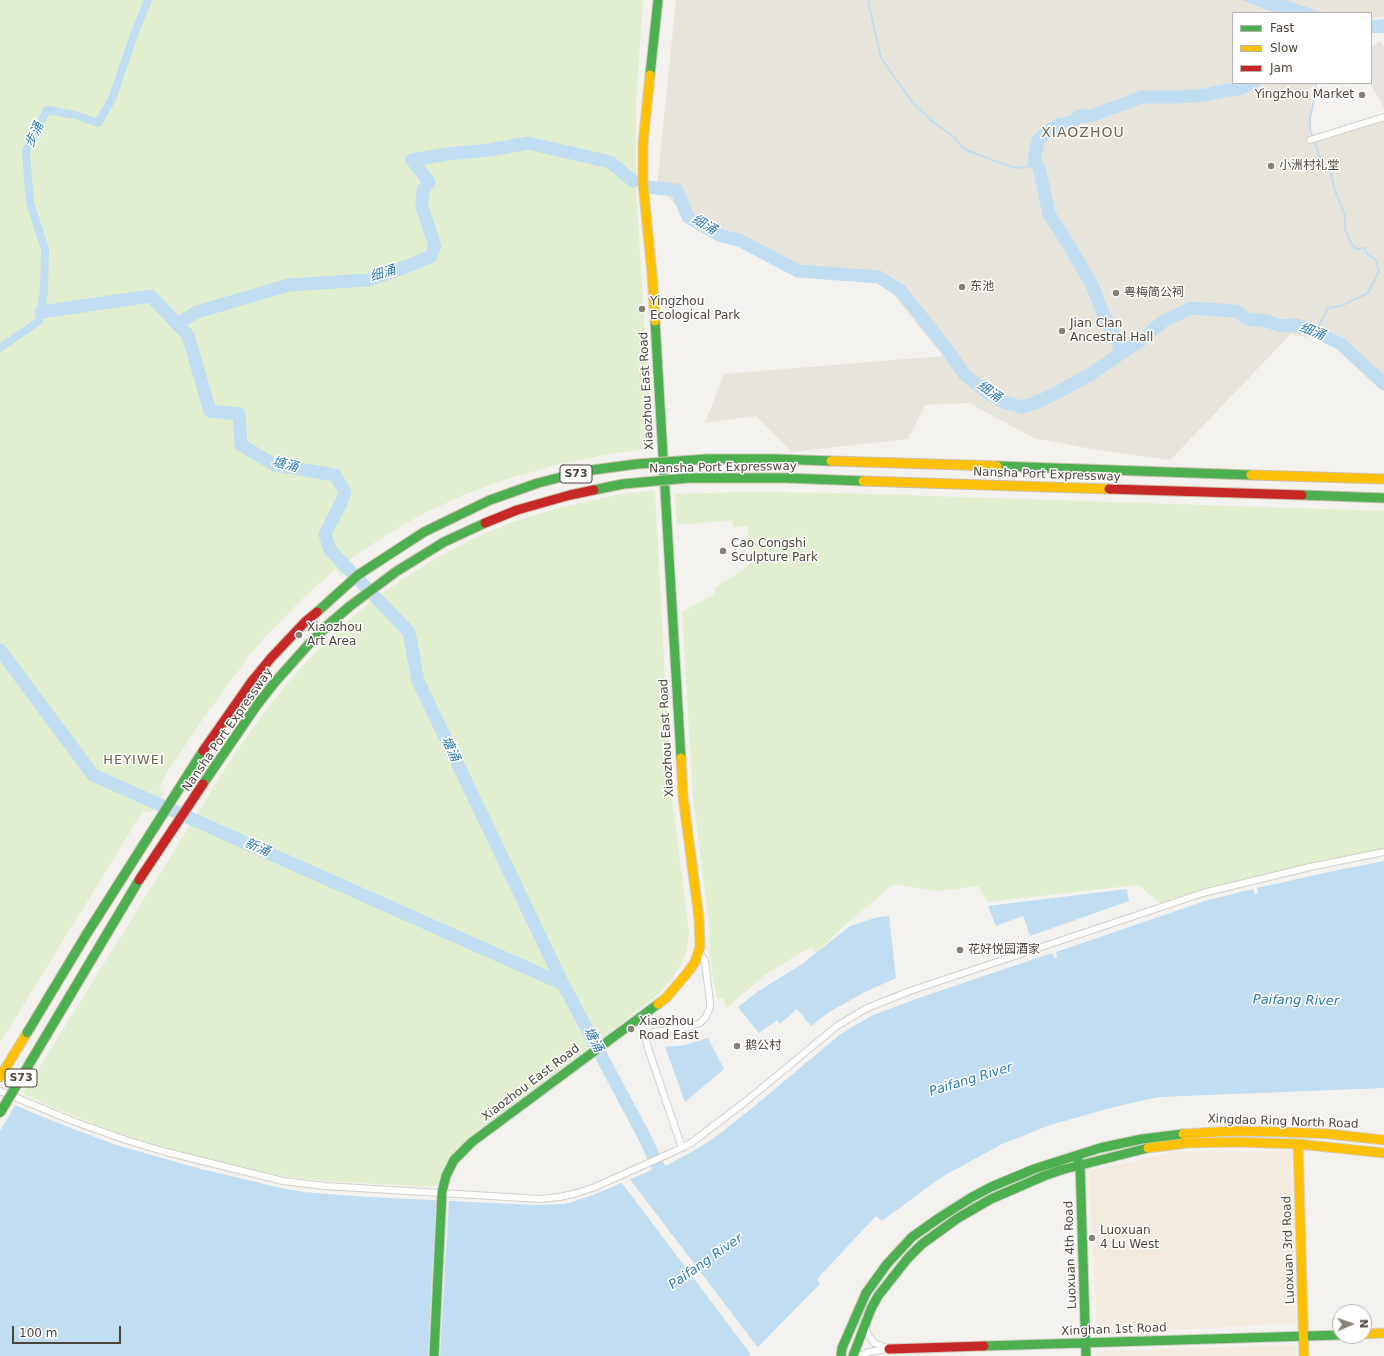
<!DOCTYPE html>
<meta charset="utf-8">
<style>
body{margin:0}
#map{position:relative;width:1384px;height:1356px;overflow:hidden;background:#f4f2ee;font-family:"DejaVu Sans",sans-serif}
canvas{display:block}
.legend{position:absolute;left:1232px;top:12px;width:140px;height:72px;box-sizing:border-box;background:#fff;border:1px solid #b7b4b0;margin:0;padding:5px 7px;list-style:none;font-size:12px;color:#4b4439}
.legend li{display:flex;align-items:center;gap:8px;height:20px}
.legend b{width:20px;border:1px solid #b7b4b0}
.north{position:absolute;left:1332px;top:1304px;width:40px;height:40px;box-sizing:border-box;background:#fff;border:1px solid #b7b4b0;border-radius:50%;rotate:88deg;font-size:11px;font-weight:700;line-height:16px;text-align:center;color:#4b4439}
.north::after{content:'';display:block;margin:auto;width:14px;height:18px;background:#868178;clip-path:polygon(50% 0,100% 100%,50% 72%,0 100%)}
.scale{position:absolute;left:12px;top:1326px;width:109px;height:18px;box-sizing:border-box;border:2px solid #4b4439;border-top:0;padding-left:5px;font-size:12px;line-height:14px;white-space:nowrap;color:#4b4439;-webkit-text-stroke:3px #fff;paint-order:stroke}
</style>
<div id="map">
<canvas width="1384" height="1356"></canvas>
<ul class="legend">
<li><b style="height:5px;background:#4caf50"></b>Fast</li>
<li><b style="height:5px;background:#ffc107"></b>Slow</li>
<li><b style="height:5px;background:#c62828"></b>Jam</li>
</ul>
<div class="north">N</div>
<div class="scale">100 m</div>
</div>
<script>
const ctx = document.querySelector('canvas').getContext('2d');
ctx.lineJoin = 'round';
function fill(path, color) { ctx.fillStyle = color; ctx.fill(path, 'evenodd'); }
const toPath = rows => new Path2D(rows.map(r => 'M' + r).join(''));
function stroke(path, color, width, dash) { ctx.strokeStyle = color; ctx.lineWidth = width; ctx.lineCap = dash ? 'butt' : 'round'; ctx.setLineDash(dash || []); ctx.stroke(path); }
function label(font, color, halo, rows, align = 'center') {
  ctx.font = font + ' "DejaVu Sans","Noto Sans SC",sans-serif'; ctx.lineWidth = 3; ctx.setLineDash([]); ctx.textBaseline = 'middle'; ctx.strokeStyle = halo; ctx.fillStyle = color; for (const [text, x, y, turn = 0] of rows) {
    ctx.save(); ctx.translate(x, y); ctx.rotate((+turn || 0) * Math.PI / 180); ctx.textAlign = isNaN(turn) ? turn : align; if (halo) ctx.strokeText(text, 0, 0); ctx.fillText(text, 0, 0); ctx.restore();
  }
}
const residential = toPath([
 [676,0,857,0,862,1,862,0,1384,0,1384,17,1371,18,1371,13,1233,13,1233,83,1318,83,1311,88,1310,140,1384,119,1384,384,1341,344,1291,334,1170,460,1091,449,1034,438,969,403,925,405,908,439,792,452,756,416,705,423,724,374,943,356,879,277,798,271,688,217,657,186]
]);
const commercial = toPath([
 [1292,1151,1296,1323,1097,1334,1089,1171,1175,1152],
 [1296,1345,1296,1356,1096,1356,1096,1351]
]);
const green = toPath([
 [0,0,643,0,636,105,636,187,652,448,604,455,556,465,507,479,463,495,419,516,380,539,350,559,353,566,341,576,336,569,303,598,265,637,250,655,205,716,166,774,159,787,163,794,152,812,143,811,0,1043],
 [655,490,671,789,689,933,687,950,681,965,670,981,659,994,601,1039,468,1138,450,1156,442,1169,438,1183,433,1187,327,1181,283,1176,177,1151,139,1140,96,1125,24,1095,24,1092,233,756,266,710,296,673,331,636,369,603,397,583,435,559,472,539,510,523,554,509,616,495],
 [745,492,841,493,1384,511,1384,850,1309,864,1245,879,1202,891,1161,904,1138,885,988,902,978,886,936,891,894,884,846,924,816,953,813,947,798,954,765,975,726,1008,724,998,717,999,709,955,709,924,693,797,682,612,715,594,715,588,751,564,747,526,733,527,732,520,677,525,675,494]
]);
const parking = toPath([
 [1381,41,1384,47,1384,108,1370,83,1371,47]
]);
const water = toPath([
 [1242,0,1286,0,1323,13,1275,13],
 [1384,19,1384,33,1371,33,1371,20],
 [1384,861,1384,1088,1159,1097,1114,1107,1050,1125,1002,1144,940,1178,882,1221,876,1216,817,1279,820,1284,749,1356,0,1356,0,1099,48,1119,113,1144,197,1168,281,1188,303,1192,367,1197,537,1205,565,1204,593,1195,659,1167,656,1151,662,1164,666,1166,695,1150,714,1138,751,1109,842,1033,871,1016,913,1000,1052,953,1054,958,1057,957,1056,952,1205,901,1253,889,1255,894,1258,893,1257,888,1333,871],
 [1127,889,1129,901,1030,936,1023,916,996,926,988,906],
 [889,916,896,978,865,992,829,1012,811,1026,797,1009,780,1024,777,1020,759,1033,738,1007,757,992,802,964,850,926,878,917],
 [708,1038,724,1069,685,1102,665,1047,685,1045]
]);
const pier = toPath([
 [0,1097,16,1104,0,1131],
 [629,1178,759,1349,752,1356,622,1183],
 [436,1199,449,1200,440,1356,428,1356]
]);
const stream = toPath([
 [868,1,881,58,913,103,933,122,954,137,964,149,1000,163,1017,168,1027,167,1034,162],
 [1315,83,1316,88,1310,119,1310,129,1320,158,1331,174,1335,191,1345,215,1345,229,1351,243,1356,249,1365,248,1367,254,1376,260,1379,271,1368,293,1341,306,1328,308,1316,332]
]);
const canal = toPath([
 [0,348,39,321,44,291,45,249,30,203,26,151,47,110,75,115,98,123,112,99,134,35,148,0]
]);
const river = toPath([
 [647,187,677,190,688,217,719,235,741,241,798,271,879,277,901,291,946,348,964,374,989,394,1006,403,1023,407,1040,401,1062,390,1089,375,1144,338,1162,322,1191,308,1236,311,1247,319,1267,321,1281,326,1296,325,1316,332,1341,344,1384,384],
 [41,312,151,296,177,324,197,312,289,285,368,280,411,265,431,256,435,246,422,207,423,190,429,182,412,160,447,154,490,150,528,143,610,162,633,181],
 [177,324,188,335,210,411,239,414,241,445,275,465,335,475,345,492,341,503,325,534,330,550,409,632,418,681,563,984,645,1138,666,1184],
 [1122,352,1101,309,1093,287,1067,242,1049,214,1039,167,1034,162,1038,140,1057,125,1072,122,1080,116,1091,116,1142,97,1179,97,1206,95,1227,90,1236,90,1253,83],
 [0,650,93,775,563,984]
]);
const street = toPath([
 [1310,140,1384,117],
 [0,1091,75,1122,126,1140,166,1152,283,1181,325,1186,540,1199,560,1197,577,1193,595,1187,673,1152,691,1143,745,1102,837,1026,867,1008,910,991,1203,893,1310,867,1384,852],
 [682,1148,648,1048,646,1040,648,1036,654,1032,689,1027,700,1023,706,1017,710,1007,710,1003,705,961,699,952],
 [866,1325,867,1333,874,1343,889,1349],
 [860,1356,869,1352,887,1349]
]);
const fast = toPath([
 [650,75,658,0],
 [655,321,681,758],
 [1078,1160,1080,1164,1086,1356],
 [984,1346,1340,1335],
 [434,1356,442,1192,446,1176,454,1160,472,1142,658,1004],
 [841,1356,842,1348,866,1293,887,1264,912,1237,939,1218,972,1197,991,1187,1034,1169,1100,1148,1142,1139,1183,1134],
 [853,1356,871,1309,878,1296,908,1258,922,1244,958,1218,991,1199,1044,1176,1061,1170,1148,1148]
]);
const slow = toPath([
 [650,75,643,144,643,183,652,274,655,321],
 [658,1004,666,998,688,972,695,962,700,947,699,918,683,796,681,758],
 [0,1077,27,1033],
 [1183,1134,1234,1131,1283,1132,1329,1134,1384,1140],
 [1298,1144,1304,1356],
 [1148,1148,1188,1143,1235,1142,1298,1144,1384,1153],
 [1364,1334,1384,1333]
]);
const jam = toPath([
 [889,1349,984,1346]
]);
const fastBridge = toPath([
 [997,466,1251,475],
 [594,490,623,484,688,478,786,478,863,481],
 [1302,495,1384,498],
 [317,612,358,575,424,532,490,500,538,483,585,471,637,464,707,459,775,459,831,461],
 [203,784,257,705,275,682,308,645,328,625,350,606,397,571,444,542,485,523],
 [27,1033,86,935,203,751],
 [0,1113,139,880]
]);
const slowBridge = toPath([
 [831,461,997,466],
 [1251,475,1384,479],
 [863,481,1109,489]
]);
const jamBridge = toPath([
 [1109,489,1302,495],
 [485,523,517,510,570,495,594,490],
 [203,751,252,681,271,658,305,622,317,612],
 [139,880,203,784]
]);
const markers = [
 [1362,95,4,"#868178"],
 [1271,166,4,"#868178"],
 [962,287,4,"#868178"],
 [1116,293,4,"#868178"],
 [642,309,4,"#868178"],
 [1062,331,4,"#868178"],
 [723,551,4,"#868178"],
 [299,635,4,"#868178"],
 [960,950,4,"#868178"],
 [631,1029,4,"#868178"],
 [737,1046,4,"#868178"],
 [1092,1238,4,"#868178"]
];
const shields = [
 [576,474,32],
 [21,1078,32]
];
const shieldNames = [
 ["S73",576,474],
 ["S73",21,1078]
];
const poiNames = [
 ["Yingzhou Market",1354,95,"right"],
 ["小洲村礼堂",1279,166],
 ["东池",970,287],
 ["粤梅简公祠",1124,293],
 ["Yingzhou",650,302],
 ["Ecological Park",650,316],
 ["Jian Clan",1070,324],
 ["Ancestral Hall",1070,338],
 ["Cao Congshi",731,544],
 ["Sculpture Park",731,558],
 ["Xiaozhou",307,628],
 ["Art Area",307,642],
 ["花好悦园酒家",968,950],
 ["Xiaozhou",639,1022],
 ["Road East",639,1036],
 ["鹅公村",745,1046],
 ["Luoxuan",1100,1231],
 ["4 Lu West",1100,1245]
];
const streetNames = [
 ["Xiaozhou East Road",647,391,-93],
 ["Nansha Port Expressway",723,468,-1],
 ["Nansha Port Expressway",1047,475,2],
 ["Nansha Port Expressway",228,730,-55],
 ["Xiaozhou East Road",667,738,-93],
 ["Xiaozhou East Road",531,1083,-37],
 ["Xingdao Ring North Road",1283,1122,2],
 ["Luoxuan 3rd Road",1289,1250,-92],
 ["Luoxuan 4th Road",1071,1255,-92],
 ["Xinghan 1st Road",1114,1330,-2]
];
const waterNames = [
 ["步涌",35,135,-65],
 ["细涌",704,225,31],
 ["细涌",383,274,-17],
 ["细涌",1312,332,21],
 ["细涌",989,392,35],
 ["塘涌",285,465,15],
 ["塘涌",450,749,65],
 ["新涌",257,848,24],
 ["Paifang River",1296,1001,1],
 ["塘涌",593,1040,62],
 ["Paifang River",971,1080,-17],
 ["Paifang River",706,1262,-35]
];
const neighbourhoodNames = [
 ["HEYIWEI",134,761]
];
const quarterNames = [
 ["XIAOZHOU",1083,133]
];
fill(residential, '#e7e4dc');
fill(commercial, '#f3ebdf');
fill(green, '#e1eecf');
fill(parking, '#e6e3df');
fill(water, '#c0ddf1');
fill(pier, '#f4f2ee');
stroke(stream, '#c0ddf1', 2);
stroke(canal, '#c0ddf1', 8);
stroke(river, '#c0ddf1', 13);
stroke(street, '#d2d0cb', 8);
stroke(fast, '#d3cfc5', 11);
stroke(slow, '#d3cfc5', 11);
stroke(jam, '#d3cfc5', 11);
stroke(street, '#fdfdfc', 6);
stroke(fast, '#4caf50', 9);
stroke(slow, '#ffc107', 9);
stroke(jam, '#c62828', 9);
stroke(fastBridge, '#ccbfa9', 11, []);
stroke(slowBridge, '#ccbfa9', 11, []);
stroke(jamBridge, '#ccbfa9', 11, []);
stroke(fastBridge, '#4caf50', 9);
stroke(slowBridge, '#ffc107', 9);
stroke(jamBridge, '#c62828', 9);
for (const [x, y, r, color] of markers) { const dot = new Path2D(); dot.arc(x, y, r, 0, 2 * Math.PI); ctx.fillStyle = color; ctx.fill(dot); stroke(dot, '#fff', 1.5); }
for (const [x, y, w] of shields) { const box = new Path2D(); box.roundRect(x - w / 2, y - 9, w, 18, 3); ctx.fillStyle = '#fff'; ctx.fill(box); stroke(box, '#4b4439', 1); }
label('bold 11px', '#4b4439', null, shieldNames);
label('12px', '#4b4439', '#fff', poiNames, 'left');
label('12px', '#4b4439', '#fff', streetNames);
label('italic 13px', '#2e7ab2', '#fff', waterNames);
ctx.letterSpacing = '1px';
label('13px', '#6e6250', '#fff', neighbourhoodNames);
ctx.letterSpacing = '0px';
ctx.letterSpacing = '1px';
label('14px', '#6e6250', '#fff', quarterNames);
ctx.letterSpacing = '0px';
</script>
